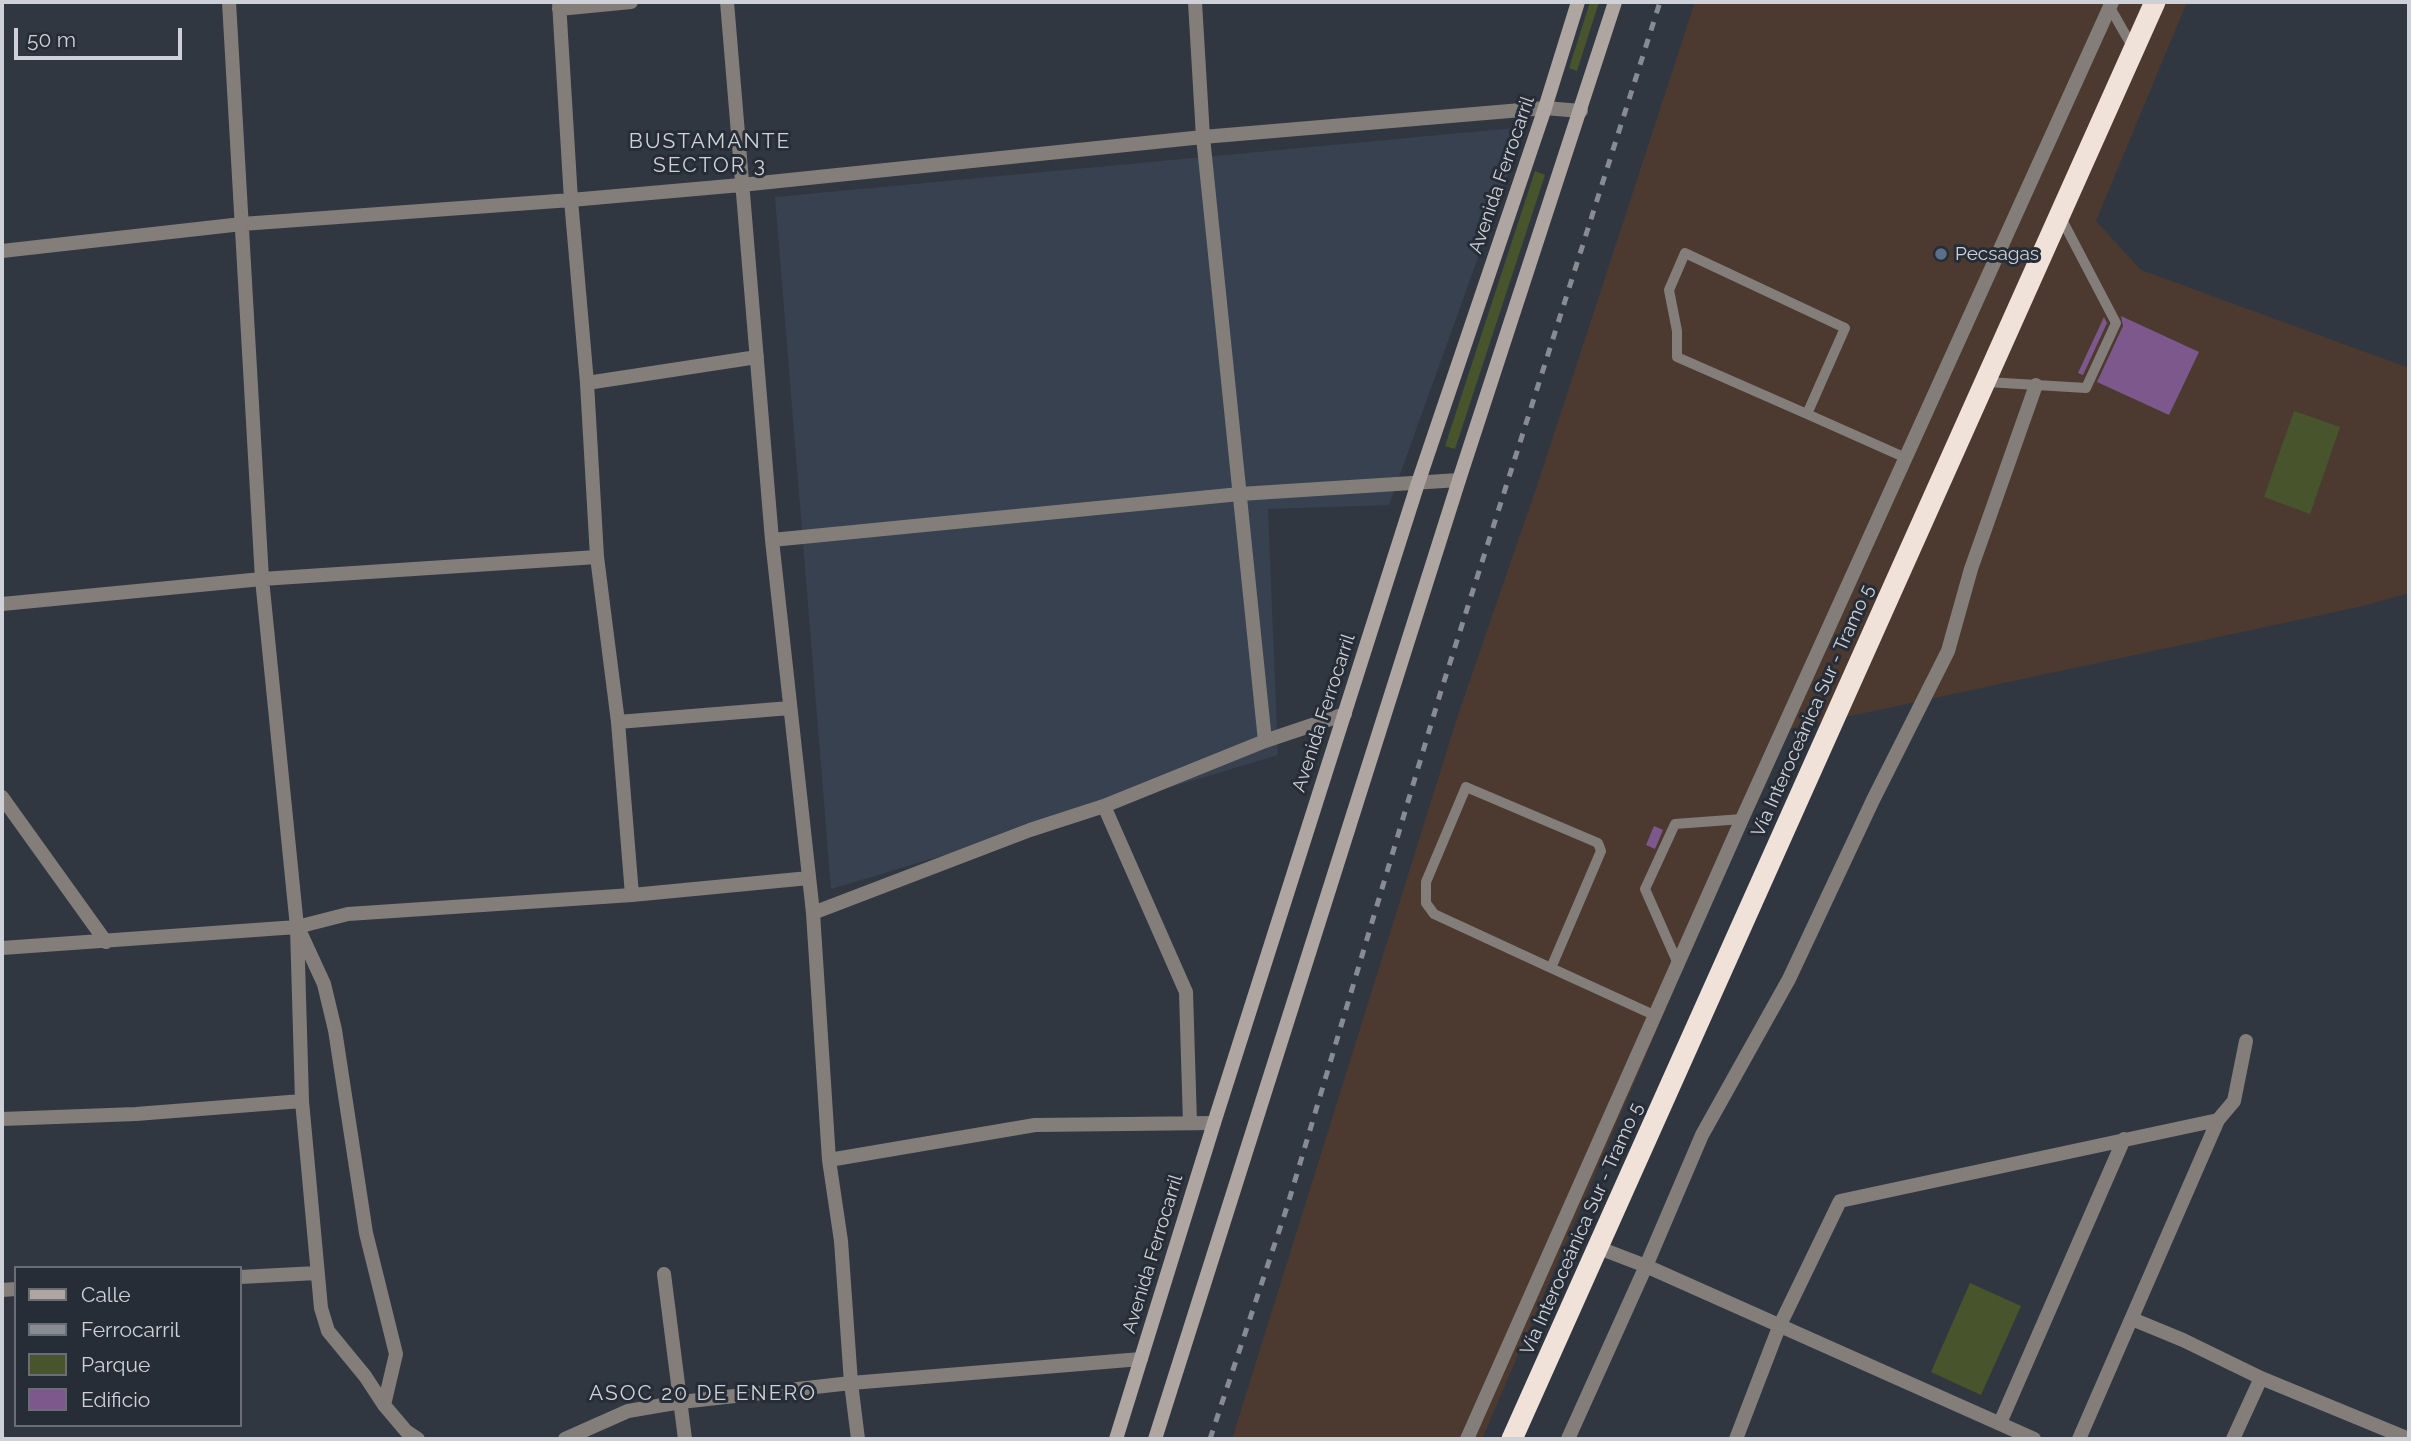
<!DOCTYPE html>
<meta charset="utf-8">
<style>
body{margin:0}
#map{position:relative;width:2411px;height:1441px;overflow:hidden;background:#313741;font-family:Raleway,sans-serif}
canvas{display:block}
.frame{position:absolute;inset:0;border:4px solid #ced2d8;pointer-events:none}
.legend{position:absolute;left:14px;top:1266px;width:228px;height:161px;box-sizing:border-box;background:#272d37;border:2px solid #6a6f77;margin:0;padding:9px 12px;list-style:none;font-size:21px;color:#ced2d8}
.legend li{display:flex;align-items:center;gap:14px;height:35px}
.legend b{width:35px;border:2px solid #6a6f77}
.scale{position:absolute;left:14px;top:28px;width:168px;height:32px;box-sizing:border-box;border:4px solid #ced2d8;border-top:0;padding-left:9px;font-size:21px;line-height:24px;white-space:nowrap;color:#ced2d8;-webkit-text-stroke:5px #272d37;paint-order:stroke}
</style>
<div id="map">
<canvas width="2411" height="1441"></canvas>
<div class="frame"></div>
<ul class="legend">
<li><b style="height:9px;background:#b0a6a1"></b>Calle</li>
<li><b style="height:9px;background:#878c94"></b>Ferrocarril</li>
<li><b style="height:19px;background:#47542c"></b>Parque</li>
<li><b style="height:19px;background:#7d588c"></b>Edificio</li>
</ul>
<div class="scale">50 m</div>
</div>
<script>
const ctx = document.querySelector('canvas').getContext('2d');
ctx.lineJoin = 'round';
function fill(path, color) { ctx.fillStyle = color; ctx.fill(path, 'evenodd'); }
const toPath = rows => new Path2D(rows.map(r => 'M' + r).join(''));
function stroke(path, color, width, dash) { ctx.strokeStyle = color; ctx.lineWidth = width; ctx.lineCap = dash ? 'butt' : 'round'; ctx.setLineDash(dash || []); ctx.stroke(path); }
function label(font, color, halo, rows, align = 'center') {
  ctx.font = font + ' Raleway,sans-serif'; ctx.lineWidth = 6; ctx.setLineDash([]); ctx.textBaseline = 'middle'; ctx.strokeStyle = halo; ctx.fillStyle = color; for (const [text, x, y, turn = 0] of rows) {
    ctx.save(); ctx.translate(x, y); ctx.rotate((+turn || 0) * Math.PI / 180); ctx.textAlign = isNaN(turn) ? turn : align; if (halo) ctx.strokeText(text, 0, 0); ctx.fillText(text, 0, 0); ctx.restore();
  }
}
const commercial = toPath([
 [1695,2,2187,2,2096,221,2141,270,2409,368,2409,593,2363,606,1785,730,1482,1439,1232,1439,1458,715,1539,480]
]);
const built = toPath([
 [1525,127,1389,505,1268,509,1278,755,831,889,775,197]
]);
const green = toPath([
 [1590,2,1599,2,1577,71,1569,68],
 [1535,171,1545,175,1455,449,1445,446],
 [2294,411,2340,427,2310,514,2264,497],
 [1970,1283,2021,1306,1981,1395,1931,1372]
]);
const building = toPath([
 [2121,316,2199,352,2169,415,2097,382,2123,326],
 [2104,317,2107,323,2083,375,2078,373],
 [1654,826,1663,830,1655,849,1646,845]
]);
const lane = toPath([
 [2108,4,2133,48],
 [1987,382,2086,388,2116,323,2060,216],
 [1807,414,1845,328,1685,253,1669,290,1677,331,1677,357,1807,414,1906,458],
 [1679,966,1645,889,1675,824,1742,819],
 [1551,968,1601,851,1598,843,1466,787,1426,882,1426,903,1434,914,1551,968,1656,1016]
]);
const street = toPath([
 [229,2,262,579,297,927,302,1101,321,1308,328,1331,365,1376,384,1405,406,1431,418,1439],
 [559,2,571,200,587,383,597,557,618,722,632,895],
 [727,2,772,540,813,913,829,1160,841,1241,851,1383,858,1439],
 [1195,2,1203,137,1265,741],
 [559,9,631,2],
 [2,251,242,224,571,200,741,185,1203,137,1545,108,1581,111],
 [587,383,757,357],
 [772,540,1240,494,1459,480],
 [2,604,262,579,597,557],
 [618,722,790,708],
 [2,797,106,942],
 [1104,806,1186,992,1190,1123],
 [813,913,1030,830,1104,806,1265,741,1345,714],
 [301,934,324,984,335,1030,366,1233,396,1354,384,1405],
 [2,948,297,927,348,914,632,895,809,878],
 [2,1119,136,1114,302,1101],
 [829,1160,1035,1125,1214,1123],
 [1599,1248,1646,1266,2034,1439],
 [664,1274,685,1439],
 [240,1277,317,1273],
 [2,1290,16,1289],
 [2132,1319,2183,1340,2261,1378,2409,1439],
 [2000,1423,2124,1139],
 [565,1439,628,1411,681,1402,851,1383,1141,1359],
 [1467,1439,1742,819,2112,2],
 [1568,1439,1646,1266,1702,1135,1789,979,1873,800,1948,651,1971,569,2036,385],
 [1736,1439,1779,1327,1840,1201,2218,1120],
 [2079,1439,2218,1120,2234,1101,2246,1041],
 [2233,1439,2261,1378]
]);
const secondary = toPath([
 [1116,1439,1214,1123,1418,483,1545,108,1578,2],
 [1155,1439,1459,480,1615,2]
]);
const highway = toPath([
 [1512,1439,2155,2]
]);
const rail = toPath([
 [1210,1439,1287,1207,1441,691,1660,2]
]);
const markers = [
 [1941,254,7,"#5c6f8a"]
];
const streetNames = [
 ["Avenida Ferrocarril",1502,175,-71],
 ["Vía Interoceánica Sur - Tramo 5",1813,711,-66],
 ["Avenida Ferrocarril",1324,713,-72],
 ["Vía Interoceánica Sur - Tramo 5",1582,1229,-66],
 ["Avenida Ferrocarril",1153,1254,-73]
];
const poiNames = [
 ["Pecsagas",1955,254]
];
const neighbourhoodNames = [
 ["BUSTAMANTE",710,142],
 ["SECTOR 3",710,166],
 ["ASOC 20 DE ENERO",703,1394]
];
fill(commercial, '#4c3a31');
fill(built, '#374150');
fill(green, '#47542c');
fill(building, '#7d588c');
stroke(lane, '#847e7b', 10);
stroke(street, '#847e7b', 14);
stroke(secondary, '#b0a6a1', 14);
stroke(highway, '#f0e1d9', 21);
stroke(rail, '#878c94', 5, [9, 9]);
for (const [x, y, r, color] of markers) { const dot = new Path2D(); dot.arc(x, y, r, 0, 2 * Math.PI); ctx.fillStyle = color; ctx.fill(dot); stroke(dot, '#272d37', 2.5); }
label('19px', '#ced2d8', '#272d37', streetNames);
label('19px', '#ced2d8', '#272d37', poiNames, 'left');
ctx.letterSpacing = '2px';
label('21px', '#ced2d8', '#272d37', neighbourhoodNames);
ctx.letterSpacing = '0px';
</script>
